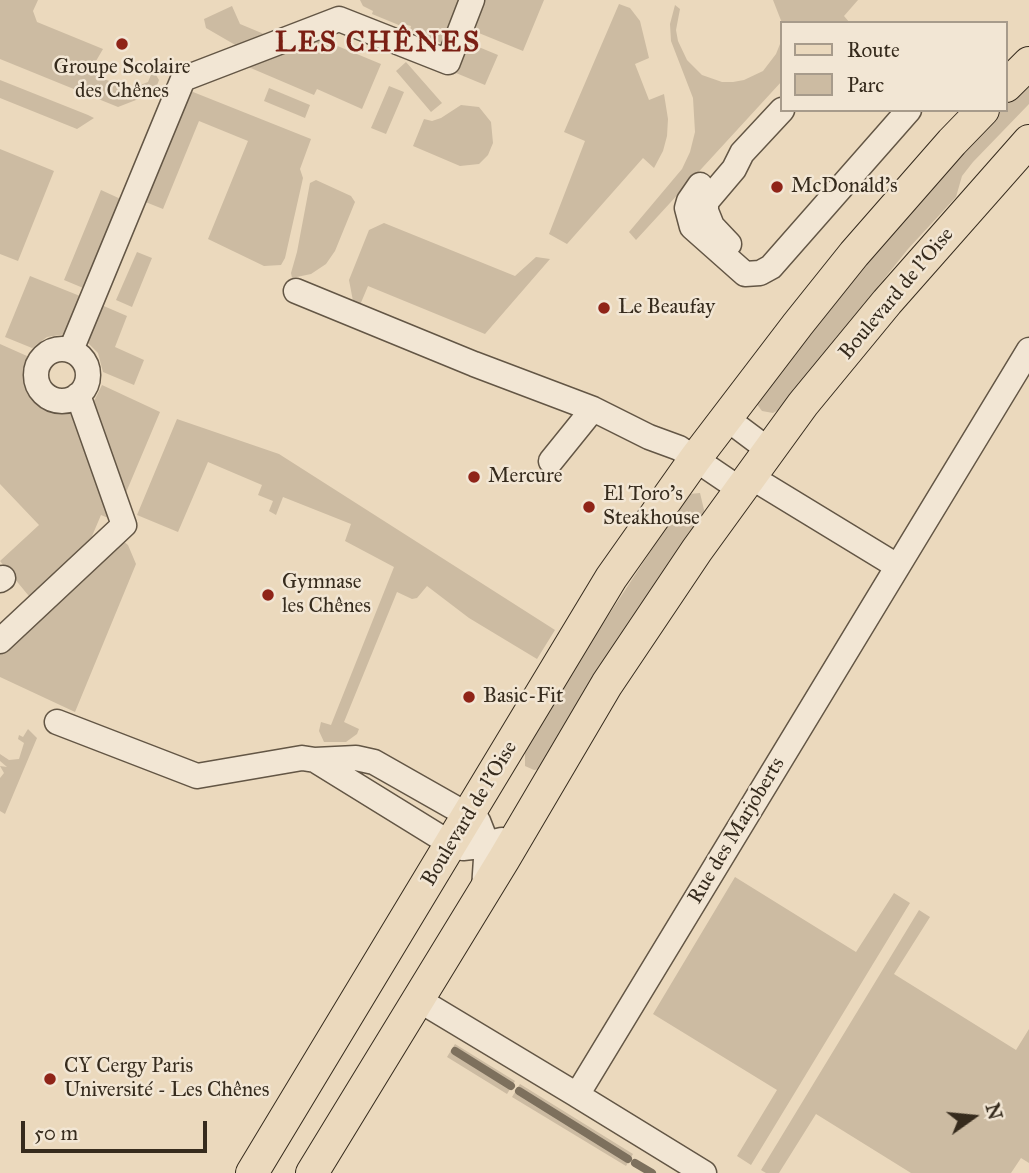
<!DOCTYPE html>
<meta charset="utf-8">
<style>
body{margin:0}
#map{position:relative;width:1029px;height:1173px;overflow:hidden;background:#ebd9bd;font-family:"IM FELL Great Primer",serif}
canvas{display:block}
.legend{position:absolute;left:780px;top:21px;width:228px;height:91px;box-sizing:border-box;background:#f2e6d4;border:2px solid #a79b8b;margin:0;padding:9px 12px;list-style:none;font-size:21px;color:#362b1d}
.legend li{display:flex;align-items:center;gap:14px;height:35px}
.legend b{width:35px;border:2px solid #a79b8b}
.north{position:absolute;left:938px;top:1082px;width:70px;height:70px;-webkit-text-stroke:5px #f2e6d4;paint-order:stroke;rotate:75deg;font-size:19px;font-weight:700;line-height:28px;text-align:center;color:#362b1d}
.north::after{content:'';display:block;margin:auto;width:24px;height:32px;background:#362b1d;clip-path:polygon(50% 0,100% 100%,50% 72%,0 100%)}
.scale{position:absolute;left:21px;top:1121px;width:186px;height:32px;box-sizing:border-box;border:4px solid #362b1d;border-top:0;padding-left:9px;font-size:21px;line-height:24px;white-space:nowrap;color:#362b1d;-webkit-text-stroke:5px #f2e6d4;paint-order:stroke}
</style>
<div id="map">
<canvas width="1029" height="1173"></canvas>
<ul class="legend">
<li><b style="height:9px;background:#ebd9bd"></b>Route</li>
<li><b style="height:19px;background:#ccbba2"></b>Parc</li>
</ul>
<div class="north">N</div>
<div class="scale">50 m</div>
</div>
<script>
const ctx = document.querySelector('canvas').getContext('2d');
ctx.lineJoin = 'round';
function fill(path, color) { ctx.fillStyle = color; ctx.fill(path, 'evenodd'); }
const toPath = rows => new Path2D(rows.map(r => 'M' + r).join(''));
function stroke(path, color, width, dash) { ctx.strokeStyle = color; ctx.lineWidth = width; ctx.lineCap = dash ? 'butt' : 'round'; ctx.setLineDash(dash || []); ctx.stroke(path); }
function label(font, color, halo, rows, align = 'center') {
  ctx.font = font + ' "IM FELL Great Primer",serif'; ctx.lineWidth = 5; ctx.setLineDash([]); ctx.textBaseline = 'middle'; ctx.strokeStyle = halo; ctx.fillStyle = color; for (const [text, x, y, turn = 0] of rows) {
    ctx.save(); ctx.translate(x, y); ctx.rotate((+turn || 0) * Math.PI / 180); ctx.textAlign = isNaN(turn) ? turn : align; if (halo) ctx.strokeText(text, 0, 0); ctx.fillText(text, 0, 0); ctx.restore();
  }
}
const green = toPath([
 [0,0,38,0,33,11,37,22,103,49,96,61,104,79,130,89,148,82,153,70,159,80,154,93,118,107,0,59],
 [360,0,465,0,448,46,410,30,411,26,407,25,406,28,372,14,373,11,363,6],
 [481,0,544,0,523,51,469,29],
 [773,0,858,0,844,16,850,23,782,23,782,81,636,240,629,232,682,169,690,152,695,132,693,98,671,41,670,24,675,5,680,9,676,30,678,41,687,60,702,75,722,82,733,82,744,80,763,71,776,54,780,44,782,23],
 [619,4,630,8,640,21,649,58,635,64,649,100,664,94,668,119,667,136,663,151,654,168,643,158,567,244,549,234,585,141,564,132],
 [232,6,240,24,264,34,282,27,278,37,244,50,206,28,204,19],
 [323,40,381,64,362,109,317,89,314,95,239,63,302,43],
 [469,43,498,55,485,85,456,73],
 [406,62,442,103,431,112,396,71],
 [0,80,88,115,94,118,77,129,0,98],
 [1029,82,1029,104,973,162,962,176,956,197,908,249,780,409,773,413,762,411,756,403,758,394,931,186,1002,110,1006,110,1006,105],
 [389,86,404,92,386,134,371,128],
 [269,88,310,105,305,118,264,101],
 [188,90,311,139,300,169,303,178,285,258,281,265,264,266,208,239,248,141,199,121,163,209,143,201],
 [461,105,479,107,491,122,493,143,488,155,479,164,460,166,413,146,424,119,432,121,441,118],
 [0,149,54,171,18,261,0,254],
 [316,180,351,196,355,202,335,251,326,264,311,274,292,278,291,273,297,252,310,183],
 [101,190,125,201,88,290,64,280],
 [384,223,515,276,536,257,550,259,485,334,368,286,360,305,353,301,349,280,369,230],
 [137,252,152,258,132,307,116,300],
 [30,276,85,298,66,334,47,337,32,348,5,337],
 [99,304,127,316,115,347,144,360,134,385,103,372,98,353,84,339],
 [0,344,27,356,23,376,29,395,35,402,51,412,75,412,113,520,101,515,84,555,33,601,0,561,39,525,0,484],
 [102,385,160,412,122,502,88,406,95,399],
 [177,419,279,454,555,630,537,659,469,618,427,586,417,598,412,599,397,592,344,722,359,729,357,734,346,742,324,742,319,731,321,722,331,725,394,567,345,541,351,524,283,497,276,515,269,511,273,501,258,495,262,485,208,462,178,532,137,515],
 [700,493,705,514,541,769,534,770,525,766,525,748,585,651,681,505,689,494],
 [123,541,128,545,136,564,75,712,0,677,0,654,119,542],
 [28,729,37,738,5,814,0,811,0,778,4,773,0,766,7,767,0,761,0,754,9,760,19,759,24,743,18,739,19,735,23,737],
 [735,877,856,952,894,893,910,903,751,1165,737,1156,777,1090,653,1014],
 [919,910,930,917,894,974,1016,1050,1029,1029,1029,1163,1021,1158,1011,1173,911,1173,816,1114,779,1173,766,1173,761,1170],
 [455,1044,515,1081,507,1094,447,1057],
 [520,1084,633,1154,626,1166,512,1097]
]);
const stream = toPath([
 [455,1051,511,1086],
 [519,1091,628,1159],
 [635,1163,652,1173]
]);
const minor = toPath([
 [700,185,689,201,687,208,692,227,745,274,760,273,771,267,909,110],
 [729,244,712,226,706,211,706,202,734,169,742,153,782,110],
 [296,291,474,364,593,409,649,437,679,448,741,490],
 '36 375a26 26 0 1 1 52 0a26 26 0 1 1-52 0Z',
 [71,350,183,79,339,19,448,62,472,0],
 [726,418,770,451],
 [551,461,593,409],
 [751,477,897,566],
 [0,580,3,578],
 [0,641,124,525,78,395],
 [57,722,197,776,302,758,315,760,356,758,374,762,478,821,487,844,484,889],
 [315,760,451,844,463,848,472,847,502,840],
 [419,1000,577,1095],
 [704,1173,577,1095,1029,350]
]);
const major = toPath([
 [1006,86,1029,63],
 [252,1173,611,578,695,459,798,324,854,254,952,142,983,110],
 [312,1173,504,859,607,684,697,550,803,404,887,302,1029,141]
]);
const markers = [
 [122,44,7,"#8f2418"],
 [777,187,7,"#8f2418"],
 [604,308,7,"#8f2418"],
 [474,477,7,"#8f2418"],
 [589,507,7,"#8f2418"],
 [268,595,7,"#8f2418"],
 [469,697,7,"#8f2418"],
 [50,1079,7,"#8f2418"]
];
const poiNames = [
 ["Groupe Scolaire",122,68,"center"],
 ["des Chênes",122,92,"center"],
 ["McDonald's",791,187],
 ["Le Beaufay",618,308],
 ["Mercure",488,477],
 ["El Toro's",603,495],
 ["Steakhouse",603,519],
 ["Gymnase",282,583],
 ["les Chênes",282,607],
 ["Basic-Fit",483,697],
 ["CY Cergy Paris",64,1067],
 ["Université - Les Chênes",64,1091]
];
const streetNames = [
 ["Boulevard de l'Oise",897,294,-50],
 ["Boulevard de l'Oise",470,814,-59],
 ["Rue des Marjoberts",737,831,-59]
];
const districtNames = [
 ["LES CHÊNES",378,44]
];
fill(green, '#ccbba2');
stroke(stream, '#7d705d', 8);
stroke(minor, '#635645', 27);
stroke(major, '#362b1d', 34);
stroke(minor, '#f2e6d4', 24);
stroke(major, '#ebd9bd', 32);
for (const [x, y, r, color] of markers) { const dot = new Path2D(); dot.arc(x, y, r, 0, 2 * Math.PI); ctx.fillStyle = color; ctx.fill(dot); stroke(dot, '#f2e6d4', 2.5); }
label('21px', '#362b1d', '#f2e6d4', poiNames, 'left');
label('21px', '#362b1d', '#f2e6d4', streetNames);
ctx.letterSpacing = '2px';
label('bold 28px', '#7a1f14', '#f2e6d4', districtNames);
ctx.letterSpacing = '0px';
</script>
